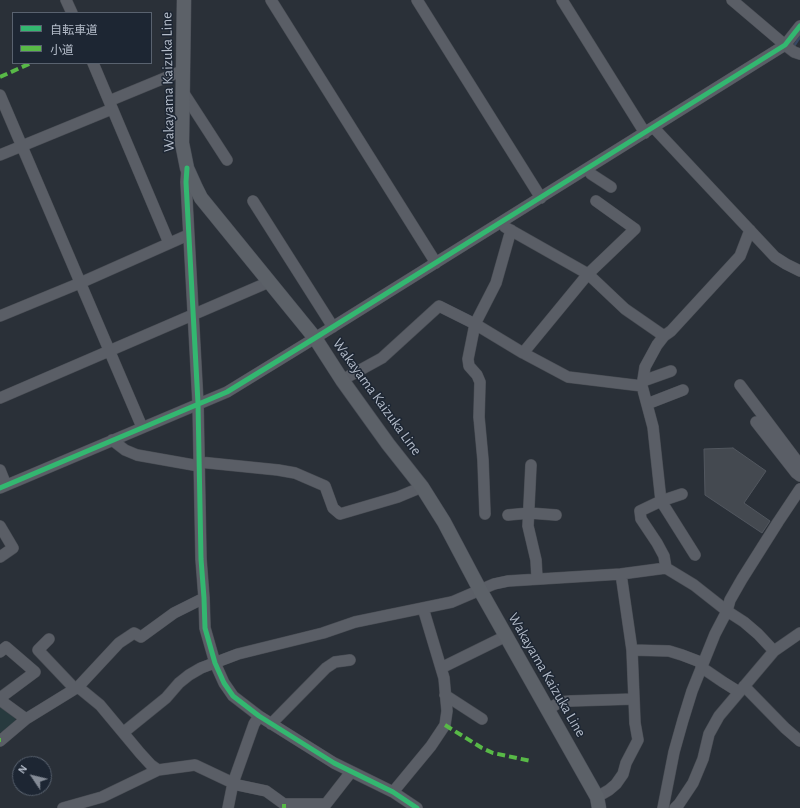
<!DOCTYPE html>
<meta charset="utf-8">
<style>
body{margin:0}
#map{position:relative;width:800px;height:808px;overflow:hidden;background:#2a3038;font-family:"Alegreya Sans","Noto Sans JP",sans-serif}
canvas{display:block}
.legend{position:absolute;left:12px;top:12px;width:140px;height:52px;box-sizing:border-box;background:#1d2633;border:1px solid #59626f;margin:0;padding:5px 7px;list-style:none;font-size:12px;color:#b4bcc9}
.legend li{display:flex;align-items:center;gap:8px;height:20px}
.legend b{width:20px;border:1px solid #59626f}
.north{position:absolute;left:12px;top:756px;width:40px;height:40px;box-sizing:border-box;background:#1d2633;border:1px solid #59626f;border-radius:50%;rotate:305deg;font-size:11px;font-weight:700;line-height:16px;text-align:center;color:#b4bcc9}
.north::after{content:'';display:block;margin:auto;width:14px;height:18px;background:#848b96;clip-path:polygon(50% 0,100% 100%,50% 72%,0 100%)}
</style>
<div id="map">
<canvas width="800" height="808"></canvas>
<ul class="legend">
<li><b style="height:5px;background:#33b770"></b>自転車道</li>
<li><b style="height:5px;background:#58b947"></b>小道</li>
</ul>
<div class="north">N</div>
</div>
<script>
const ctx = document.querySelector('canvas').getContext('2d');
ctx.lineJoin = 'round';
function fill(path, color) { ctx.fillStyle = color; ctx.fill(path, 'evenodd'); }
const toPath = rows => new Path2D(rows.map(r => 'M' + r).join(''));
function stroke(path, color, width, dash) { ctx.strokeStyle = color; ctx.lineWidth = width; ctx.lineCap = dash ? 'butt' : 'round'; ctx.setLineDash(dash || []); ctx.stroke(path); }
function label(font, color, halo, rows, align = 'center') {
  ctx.font = font + ' "Alegreya Sans",sans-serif'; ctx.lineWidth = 3; ctx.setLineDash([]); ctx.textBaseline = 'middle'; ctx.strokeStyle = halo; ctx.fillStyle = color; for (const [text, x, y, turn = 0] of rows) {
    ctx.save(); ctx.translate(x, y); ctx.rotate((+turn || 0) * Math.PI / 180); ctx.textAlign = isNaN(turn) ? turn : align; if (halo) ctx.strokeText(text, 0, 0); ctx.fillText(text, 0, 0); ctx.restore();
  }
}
const green = toPath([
 [0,705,16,717,15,721,3,733,0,732]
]);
const stream = toPath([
 [794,46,800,37]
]);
const building = toPath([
 [733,448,766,471,744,503,770,521,762,533,705,495,704,449,733,448]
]);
const minor = toPath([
 [66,0,72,13],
 [271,0,436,263],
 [417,0,541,198],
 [562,0,645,133],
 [732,0,785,45,794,52,800,54],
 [93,63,169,243],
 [183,92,227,160],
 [0,95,142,427],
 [109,101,184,70],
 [654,128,775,257,786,264,800,271],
 [0,155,112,109],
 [187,168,186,182,198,403,201,559,204,598,205,628,215,663,224,683,233,696,259,716,334,763,393,792,417,808],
 [588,169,591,174,611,187],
 [253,201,333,327],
 [505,227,588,274,625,309,664,336],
 [0,316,80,283,188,235],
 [523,353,588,274,635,229,596,201],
 [342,380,382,358,439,306,475,324,523,353,568,377,642,386],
 [643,381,671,371],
 [740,385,800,465],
 [0,398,269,282],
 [647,404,683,390],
 [756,422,796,473,800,476],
 [112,440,125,450,137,455,199,466],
 [199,462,278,470,295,473,325,486,333,508,340,514,398,497,422,487],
 [531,465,528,526,536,560,537,578],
 [0,470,6,485],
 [0,488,227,392,315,338,785,45,800,26],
 [682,494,661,501,695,555],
 [485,514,483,460,479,417,480,382,477,375,469,366,468,359,475,324,496,283,511,230],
 [508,515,529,513,556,515],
 [0,526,13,548,0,557],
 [666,568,664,556,657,543,641,519,640,511,661,501,653,427,642,386,645,367,657,345,664,336,671,331,740,256,750,230],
 [49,639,38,650,75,689],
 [632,650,669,651,682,655,703,663],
 [0,652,6,647,35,672,0,698],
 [701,667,723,682,739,692],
 [441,668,506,636],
 [744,686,785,728,800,741],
 [78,687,100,705,140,753,151,765,158,770],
 [445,695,482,719],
 [0,700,26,719],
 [547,710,560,702,570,701,634,699],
 [271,724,326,668,335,662,350,660],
 [124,732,166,698,179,683,189,675,201,668,238,654,323,633,355,622,452,602,494,584,508,581,621,574,666,568,694,585,727,611,744,622,758,634,774,651],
 [0,741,26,719,78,687,119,643,134,633,141,637,174,613,204,598],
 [233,784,266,791,284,804,326,804,351,772],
 [393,792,431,746,445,725,447,711,444,678,423,608],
 [597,797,609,790,616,784,623,774,626,763,638,740,635,723,632,650,621,574],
 [63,808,102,797,158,770,195,765,233,783],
 [228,808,233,783,254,724,259,716],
 [663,808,674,752,683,720,692,691,715,634,727,611,730,600,742,579,778,522,800,489],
 [675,808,679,804,693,783,703,759,709,734,719,716,774,651,800,633]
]);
const major = toPath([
 [184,0,182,143,187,168,196,188,201,198,315,338,342,380,388,444,422,487,444,522,480,590,597,797,599,808]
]);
const quiet = toPath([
 [0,77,31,63],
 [445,725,482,748,493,753,531,761],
 [0,740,1,740],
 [284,808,284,804]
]);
const cycleway = toPath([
 [187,168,186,182,198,403,201,559,204,598,205,628,215,663,224,683,233,696,259,716,334,763,393,792,417,808],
 [0,488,227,392,315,338,785,45,800,26]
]);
const streetNames = [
 ["Wakayama Kaizuka Line",168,82,-91],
 ["Wakayama Kaizuka Line",377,397,54],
 ["Wakayama Kaizuka Line",547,675,60]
];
fill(green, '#273a3e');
stroke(stream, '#384963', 2.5);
fill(building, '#444950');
stroke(building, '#52575f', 1);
stroke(minor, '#484c53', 12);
stroke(major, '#484c55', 15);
stroke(minor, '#5a5e66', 11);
stroke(major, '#5c6168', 14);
stroke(quiet, '#58b947', 4, [8, 4]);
stroke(cycleway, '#33b770', 5);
label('15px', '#b4bcc9', '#1d2633', streetNames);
</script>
